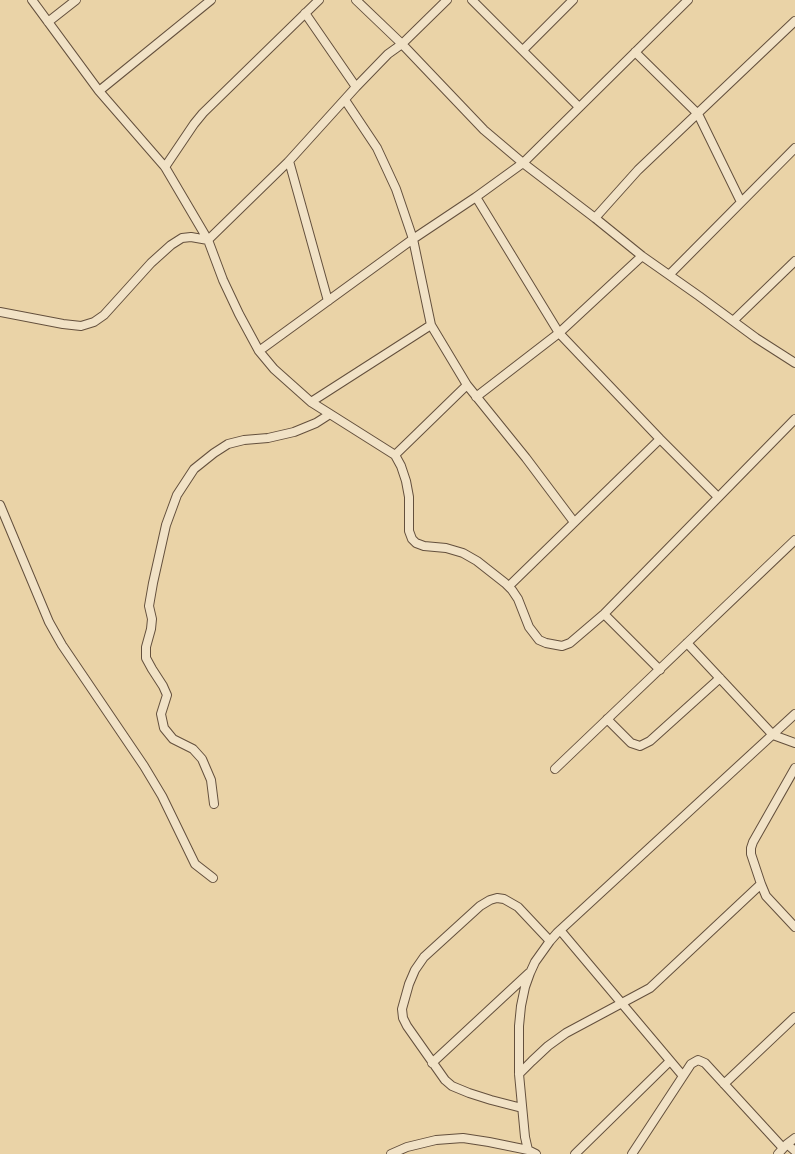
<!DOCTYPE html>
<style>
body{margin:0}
canvas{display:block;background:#ead3a7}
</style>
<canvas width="795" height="1154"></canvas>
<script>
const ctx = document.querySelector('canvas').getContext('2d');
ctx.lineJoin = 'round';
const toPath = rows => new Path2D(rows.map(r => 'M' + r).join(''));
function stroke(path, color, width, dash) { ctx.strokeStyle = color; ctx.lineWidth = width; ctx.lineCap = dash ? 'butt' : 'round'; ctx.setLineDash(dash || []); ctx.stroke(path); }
const minor = toPath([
 [32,0,99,91,165,167,208,240,223,280,239,314,259,351,274,369,311,402,395,455,401,466,406,481,409,497,409,531,412,539,416,543,424,546,446,548,463,553,477,561,505,583,512,590,518,599,529,627,539,640,546,643,562,646,570,643,604,614,795,419],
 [356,0,402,44,484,130,523,163,595,218,642,256,699,296,756,338,795,363],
 [472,0,579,107],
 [305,13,356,87],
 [48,22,76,0],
 [523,50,573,0],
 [635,52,698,114,741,202],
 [99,91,211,0],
 [345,100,377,148,396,189,413,239,431,325,467,385,526,458,574,522],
 [289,161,328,301],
 [165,167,194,124,203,113,319,0],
 [476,197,559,333,660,439,718,497],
 [595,218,638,170,795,21],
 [208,240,289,161,356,87,388,54,402,44,447,0],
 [669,275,795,148],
 [0,312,63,324,81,326,94,322,104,315,151,263,171,245,182,238,191,237,208,240],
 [733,321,795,261],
 [259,351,413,239,476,197,523,163,688,0],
 [476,397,559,333,642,256],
 [311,402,431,325],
 [395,455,467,385],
 [0,505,49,622,62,645,144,766,162,796,195,864,213,878],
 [509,586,660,439],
 [604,614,660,670],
 [687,643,773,735,795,743],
 [607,719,631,743,640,746,650,741,720,678],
 [795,768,753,842,751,848,751,854,761,884,766,896,795,927],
 [555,769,795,540],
 [214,804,211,780,202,759,193,749,173,739,164,728,161,714,167,695,163,686,152,669,146,658,146,647,151,629,152,619,149,606,153,583,166,525,177,495,194,469,214,453,228,444,244,440,268,438,294,432,316,423,330,414],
 [560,930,683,1076],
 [432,1063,529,973],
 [519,1074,532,1061,548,1046,566,1033,650,988,761,884],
 [724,1084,795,1017],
 [522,1108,491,1100,469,1093,452,1086,445,1080,407,1026,403,1018,402,1009,409,984,415,970,424,957,480,906,490,900,497,898,504,899,518,907,550,941],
 [787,1144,795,1151],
 [528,1150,525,1137,519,1074,519,1026,521,1006,525,987,530,973,535,962,550,941,557,933,795,714],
 [391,1154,407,1147,436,1140,463,1138,489,1142,528,1150,536,1154],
 [575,1154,670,1061],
 [632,1154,691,1064,698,1060,705,1063,783,1148],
 [778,1154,787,1144,795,1138]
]);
stroke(minor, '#64503d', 10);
stroke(minor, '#f1e2c6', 8);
</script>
